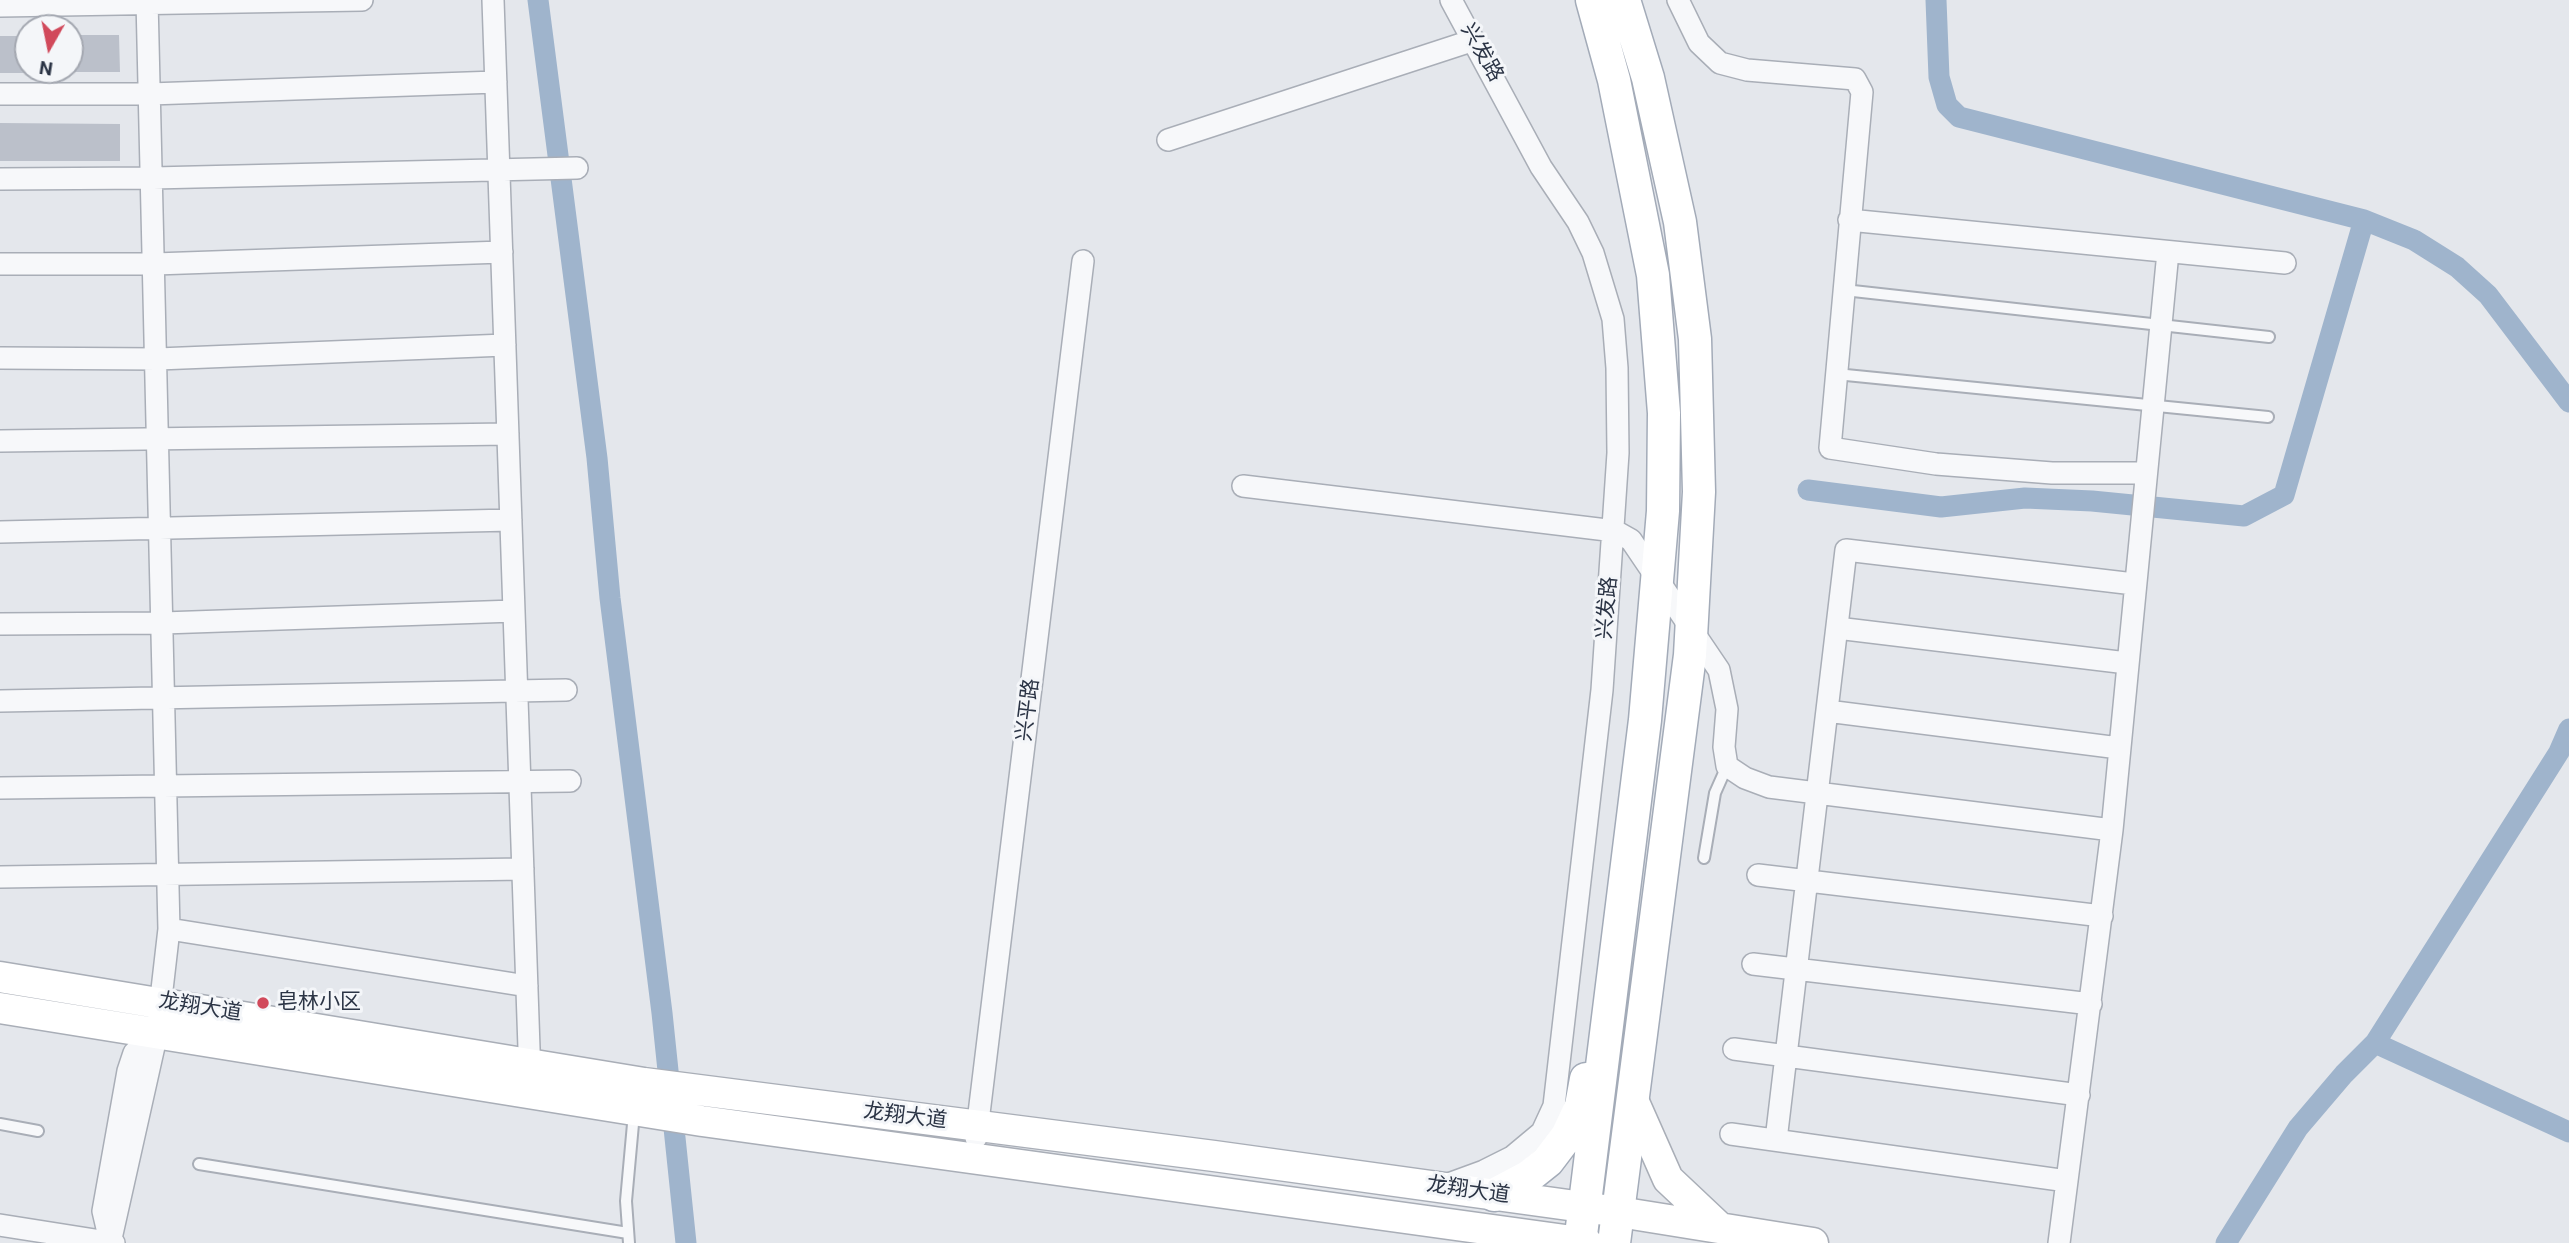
<!DOCTYPE html>
<meta charset="utf-8">
<style>
body{margin:0}
#map{position:relative;width:2569px;height:1243px;overflow:hidden;background:#e4e7ec;font-family:Roboto,sans-serif}
canvas{display:block}
.north{position:absolute;left:14px;top:14px;width:70px;height:70px;box-sizing:border-box;background:#f4f6f9;border:2px solid #a4a8b1;border-radius:50%;rotate:189deg;font-size:19px;font-weight:700;line-height:28px;text-align:center;color:#2b3445}
.north::after{content:'';display:block;margin:auto;width:24px;height:32px;background:#d1495b;clip-path:polygon(50% 0,100% 100%,50% 72%,0 100%)}
</style>
<div id="map">
<canvas width="2569" height="1243"></canvas>
<div class="north">N</div>
</div>
<script>
const ctx = document.querySelector('canvas').getContext('2d');
ctx.lineJoin = 'round';
const toPath = rows => new Path2D(rows.map(r => 'M' + r).join(''));
function stroke(path, color, width, dash) { ctx.strokeStyle = color; ctx.lineWidth = width; ctx.lineCap = dash ? 'butt' : 'round'; ctx.setLineDash(dash || []); ctx.stroke(path); }
function fill(path, color) { ctx.fillStyle = color; ctx.fill(path, 'evenodd'); }
function label(font, color, halo, rows, align = 'center') {
  ctx.font = font + ' Roboto,"Noto Sans SC",sans-serif'; ctx.lineWidth = 6; ctx.setLineDash([]); ctx.textBaseline = 'middle'; ctx.strokeStyle = halo; ctx.fillStyle = color; for (const [text, x, y, turn = 0] of rows) {
    ctx.save(); ctx.translate(x, y); ctx.rotate((+turn || 0) * Math.PI / 180); ctx.textAlign = isNaN(turn) ? turn : align; if (halo) ctx.strokeText(text, 0, 0); ctx.fillText(text, 0, 0); ctx.restore();
  }
}
const canal = toPath([
 [538,0,597,458,610,598,662,1013,686,1243],
 [1936,0,1939,77,1947,105,1959,117,2364,220,2414,240,2457,267,2488,295,2569,402],
 [1808,490,1941,507,2025,498,2092,501,2244,516,2284,495,2364,220],
 [2375,1043,2569,1132],
 [2226,1243,2298,1128,2344,1074,2375,1043,2559,752,2569,729]
]);
const building = toPath([
 [70,35,119,35,120,72,70,72],
 [0,36,28,36,28,73,0,73],
 [0,123,120,124,120,161,0,161]
]);
const lane = toPath([
 [1844,290,2269,337],
 [1836,374,2268,417],
 [1704,858,1715,793,1727,766],
 [0,1124,38,1131],
 [199,1164,628,1233],
 [629,1243,626,1201,634,1113]
]);
const street = toPath([
 [493,0,530,1077],
 [1678,0,1699,43,1720,63,1747,70,1855,79,1862,92,1830,448,1936,464,2052,473,2145,473],
 [0,6,362,0],
 [0,94,150,94,496,82],
 [1168,140,1474,40],
 [0,179,153,178,577,168],
 [1849,220,2285,263],
 [0,264,155,264,502,252],
 [0,358,158,359,505,345],
 [0,441,508,434],
 [1243,486,1615,531,1631,540,1719,670,1727,709,1724,747,1727,766,1745,778,1769,787,2112,830],
 [0,532,511,520],
 [0,624,163,623,514,611],
 [1837,628,2127,663],
 [0,701,566,690],
 [1827,711,2119,748],
 [0,788,570,781],
 [1758,875,2102,916],
 [0,877,523,869],
 [169,929,527,986],
 [1753,964,2091,1004],
 [1734,1049,2079,1095],
 [1731,1134,2067,1181],
 [976,1138,1083,261],
 [1776,1140,1846,550,2134,584],
 [1443,1186,1484,1171,1512,1157,1542,1132,1554,1106,1602,690,1618,453,1617,368,1613,319,1593,253,1578,222,1541,167,1451,0],
 [0,1225,114,1243],
 [110,1241,103,1211,128,1071,134,1053,157,1033],
 [110,1243,157,1033,169,929,147,0],
 [2059,1243,2112,830,2168,252]
]);
const secondary = toPath([
 [0,977,644,1083,1214,1156,1619,1212,1813,1243],
 [0,1008,702,1121,1587,1243],
 [1633,1100,1668,1179,1720,1228]
]);
const primary = toPath([
 [1494,1195,1528,1177,1548,1161,1567,1136,1581,1106,1586,1079],
 [1580,1243,1645,720,1663,511,1664,413,1653,275,1614,80,1592,0],
 [1614,1243,1690,655,1699,492,1695,339,1680,222,1648,78,1624,0]
]);
const markers = [
 [263,1003,7,"#d1495b"]
];
const streetNames = [
 ["兴发路",1481,53,60],
 ["兴发路",1608,608,-85],
 ["兴平路",1029,710,-83],
 ["龙翔大道",200,1008,9],
 ["龙翔大道",905,1117,7],
 ["龙翔大道",1468,1191,8]
];
const poiNames = [
 ["皂林小区",277,1003]
];
stroke(canal, '#9fb4cc', 21);
fill(building, '#bbc0ca');
stroke(lane, '#a9aeb7', 14);
stroke(street, '#a9aeb7', 24);
stroke(secondary, '#a9aeb7', 33);
stroke(primary, '#a3abb8', 35);
stroke(lane, '#f7f8fa', 10);
stroke(street, '#f7f8fa', 21);
stroke(secondary, '#fff', 30);
stroke(primary, '#fff', 32);
for (const [x, y, r, color] of markers) { const dot = new Path2D(); dot.arc(x, y, r, 0, 2 * Math.PI); ctx.fillStyle = color; ctx.fill(dot); stroke(dot, '#f4f6f9', 2.5); }
label('21px', '#2b3445', '#f4f6f9', streetNames);
label('21px', '#2b3445', '#f4f6f9', poiNames, 'left');
</script>
